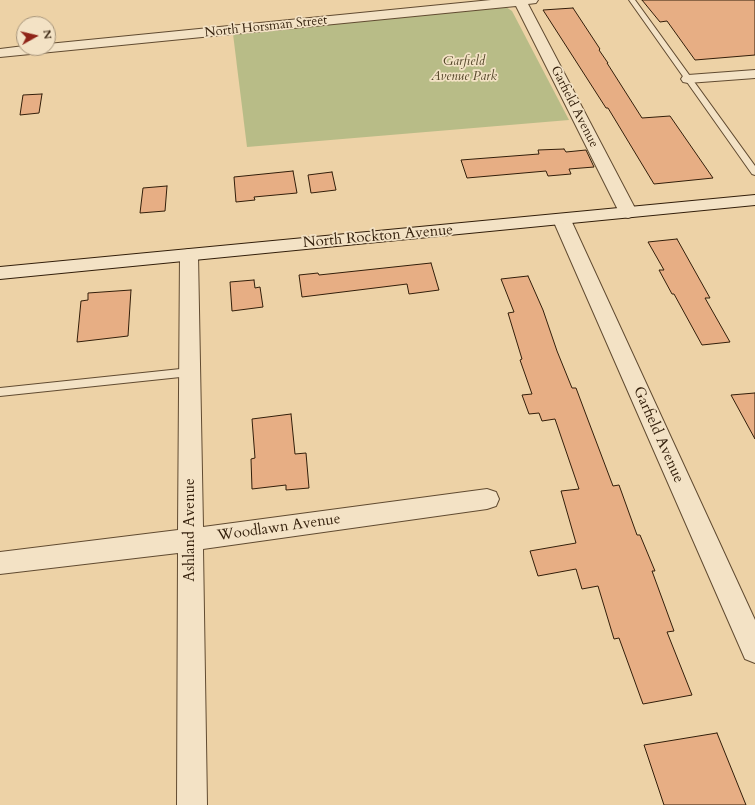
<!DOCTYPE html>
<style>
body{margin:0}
#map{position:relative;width:755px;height:805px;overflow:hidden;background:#edd2a6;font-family:Cardo,serif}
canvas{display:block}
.north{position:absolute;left:16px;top:16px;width:40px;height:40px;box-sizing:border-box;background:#f3e2c5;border:1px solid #a6947a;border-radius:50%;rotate:82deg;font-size:11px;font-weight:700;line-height:16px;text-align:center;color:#321e0a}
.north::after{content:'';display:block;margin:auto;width:14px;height:18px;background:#8f2418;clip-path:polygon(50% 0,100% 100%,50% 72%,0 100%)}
</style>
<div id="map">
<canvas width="755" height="805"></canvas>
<div class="north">N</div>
</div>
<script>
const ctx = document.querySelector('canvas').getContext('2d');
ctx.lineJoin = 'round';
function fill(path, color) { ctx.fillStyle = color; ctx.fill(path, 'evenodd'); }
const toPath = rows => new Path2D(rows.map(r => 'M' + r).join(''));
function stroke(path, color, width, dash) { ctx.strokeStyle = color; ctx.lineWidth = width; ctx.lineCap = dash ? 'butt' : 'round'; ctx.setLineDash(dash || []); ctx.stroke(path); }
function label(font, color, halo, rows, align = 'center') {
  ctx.font = font + ' Cardo,serif'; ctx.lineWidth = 3.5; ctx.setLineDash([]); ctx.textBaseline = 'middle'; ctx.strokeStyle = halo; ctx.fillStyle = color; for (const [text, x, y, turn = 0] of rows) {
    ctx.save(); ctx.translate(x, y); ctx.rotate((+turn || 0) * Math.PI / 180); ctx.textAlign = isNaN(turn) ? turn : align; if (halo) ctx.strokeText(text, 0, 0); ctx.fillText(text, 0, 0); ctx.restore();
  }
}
const green = toPath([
 [506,7,512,11,569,120,247,147,233,34]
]);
const building = toPath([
 [642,0,755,0,755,55,695,60,667,21,660,22,642,0],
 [573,8,600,49,599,50,608,63,607,63,642,118,670,116,713,178,654,184,608,108,606,108,543,10,573,8],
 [42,94,39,113,20,115,23,95,42,94],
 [564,149,566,152,586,150,594,167,569,169,571,174,548,176,546,171,467,178,461,160,539,154,538,150,564,149],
 [293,171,297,193,254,197,255,200,236,202,234,177,293,171],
 [332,172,336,190,311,193,308,175,332,172],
 [167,186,165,211,140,213,143,188,167,186],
 [677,239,710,298,705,298,730,342,702,345,674,294,672,294,659,270,664,270,648,242,677,239],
 [431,263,439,290,409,294,407,284,302,297,299,275,318,273,319,275,431,263],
 [528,276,543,310,557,351,572,388,576,388,585,412,613,486,619,485,637,535,640,535,655,571,652,571,674,631,667,632,692,695,643,704,619,638,614,639,598,586,582,589,576,569,538,576,530,551,576,543,561,491,579,489,555,419,542,421,539,413,529,414,522,395,532,394,520,360,522,359,508,313,514,312,501,279,528,276],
 [254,280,255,288,260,287,263,307,232,311,230,282,254,280],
 [131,290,128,336,77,342,81,301,88,300,88,293,131,290],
 [755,393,755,439,731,395,755,393],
 [291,414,295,454,306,453,309,488,286,490,286,485,252,489,251,459,255,458,252,419,291,414],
 [717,733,746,805,664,805,644,745,717,733]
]);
const service = toPath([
 [629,0,635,0,755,166,755,175,752,174,629,0],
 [190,368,194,369,195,372,194,375,190,376,0,396,0,388,190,368]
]);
const minor = toPath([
 [491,0,538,0,536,3,528,4,637,212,634,216,628,218,622,216,619,212,516,6,0,57,0,49,24,46,24,48,48,48,48,44,491,0],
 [755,70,755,78,688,83,683,82,681,79,683,76,688,75,755,70],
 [562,214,568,216,571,220,755,620,755,663,745,659,553,220,556,216,562,214],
 [189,249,196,251,198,255,203,527,487,489,496,492,499,499,496,506,487,509,203,549,207,805,177,805,178,553,0,574,0,552,178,530,180,255,182,251,189,249]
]);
const secondary = toPath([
 [755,195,755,205,0,279,0,267,755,195]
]);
const farStreetnames = [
 ["North Horsman Street",266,27,-6],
 ["Garfield Avenue",574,107,63]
];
const farParknames = [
 ["Garfield",464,62],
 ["Avenue Park",464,77]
];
const streetNames = [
 ["North Rockton Avenue",378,237,-5],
 ["Garfield Avenue",658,435,66],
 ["Woodlawn Avenue",279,528,-8],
 ["Ashland Avenue",191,530,-90]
];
fill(green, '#b8bc87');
fill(building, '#e7ae84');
stroke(building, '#321e0a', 1);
stroke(service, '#614b31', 2);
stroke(minor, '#614b31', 2);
stroke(secondary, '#321e0a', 2);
fill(service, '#f3e2c5');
fill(minor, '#f3e2c5');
fill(secondary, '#f3e2c5');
label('13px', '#321e0a', '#f3e2c5', farStreetnames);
label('italic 13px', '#544629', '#f3e2c5', farParknames);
label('15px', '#321e0a', '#f3e2c5', streetNames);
</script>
